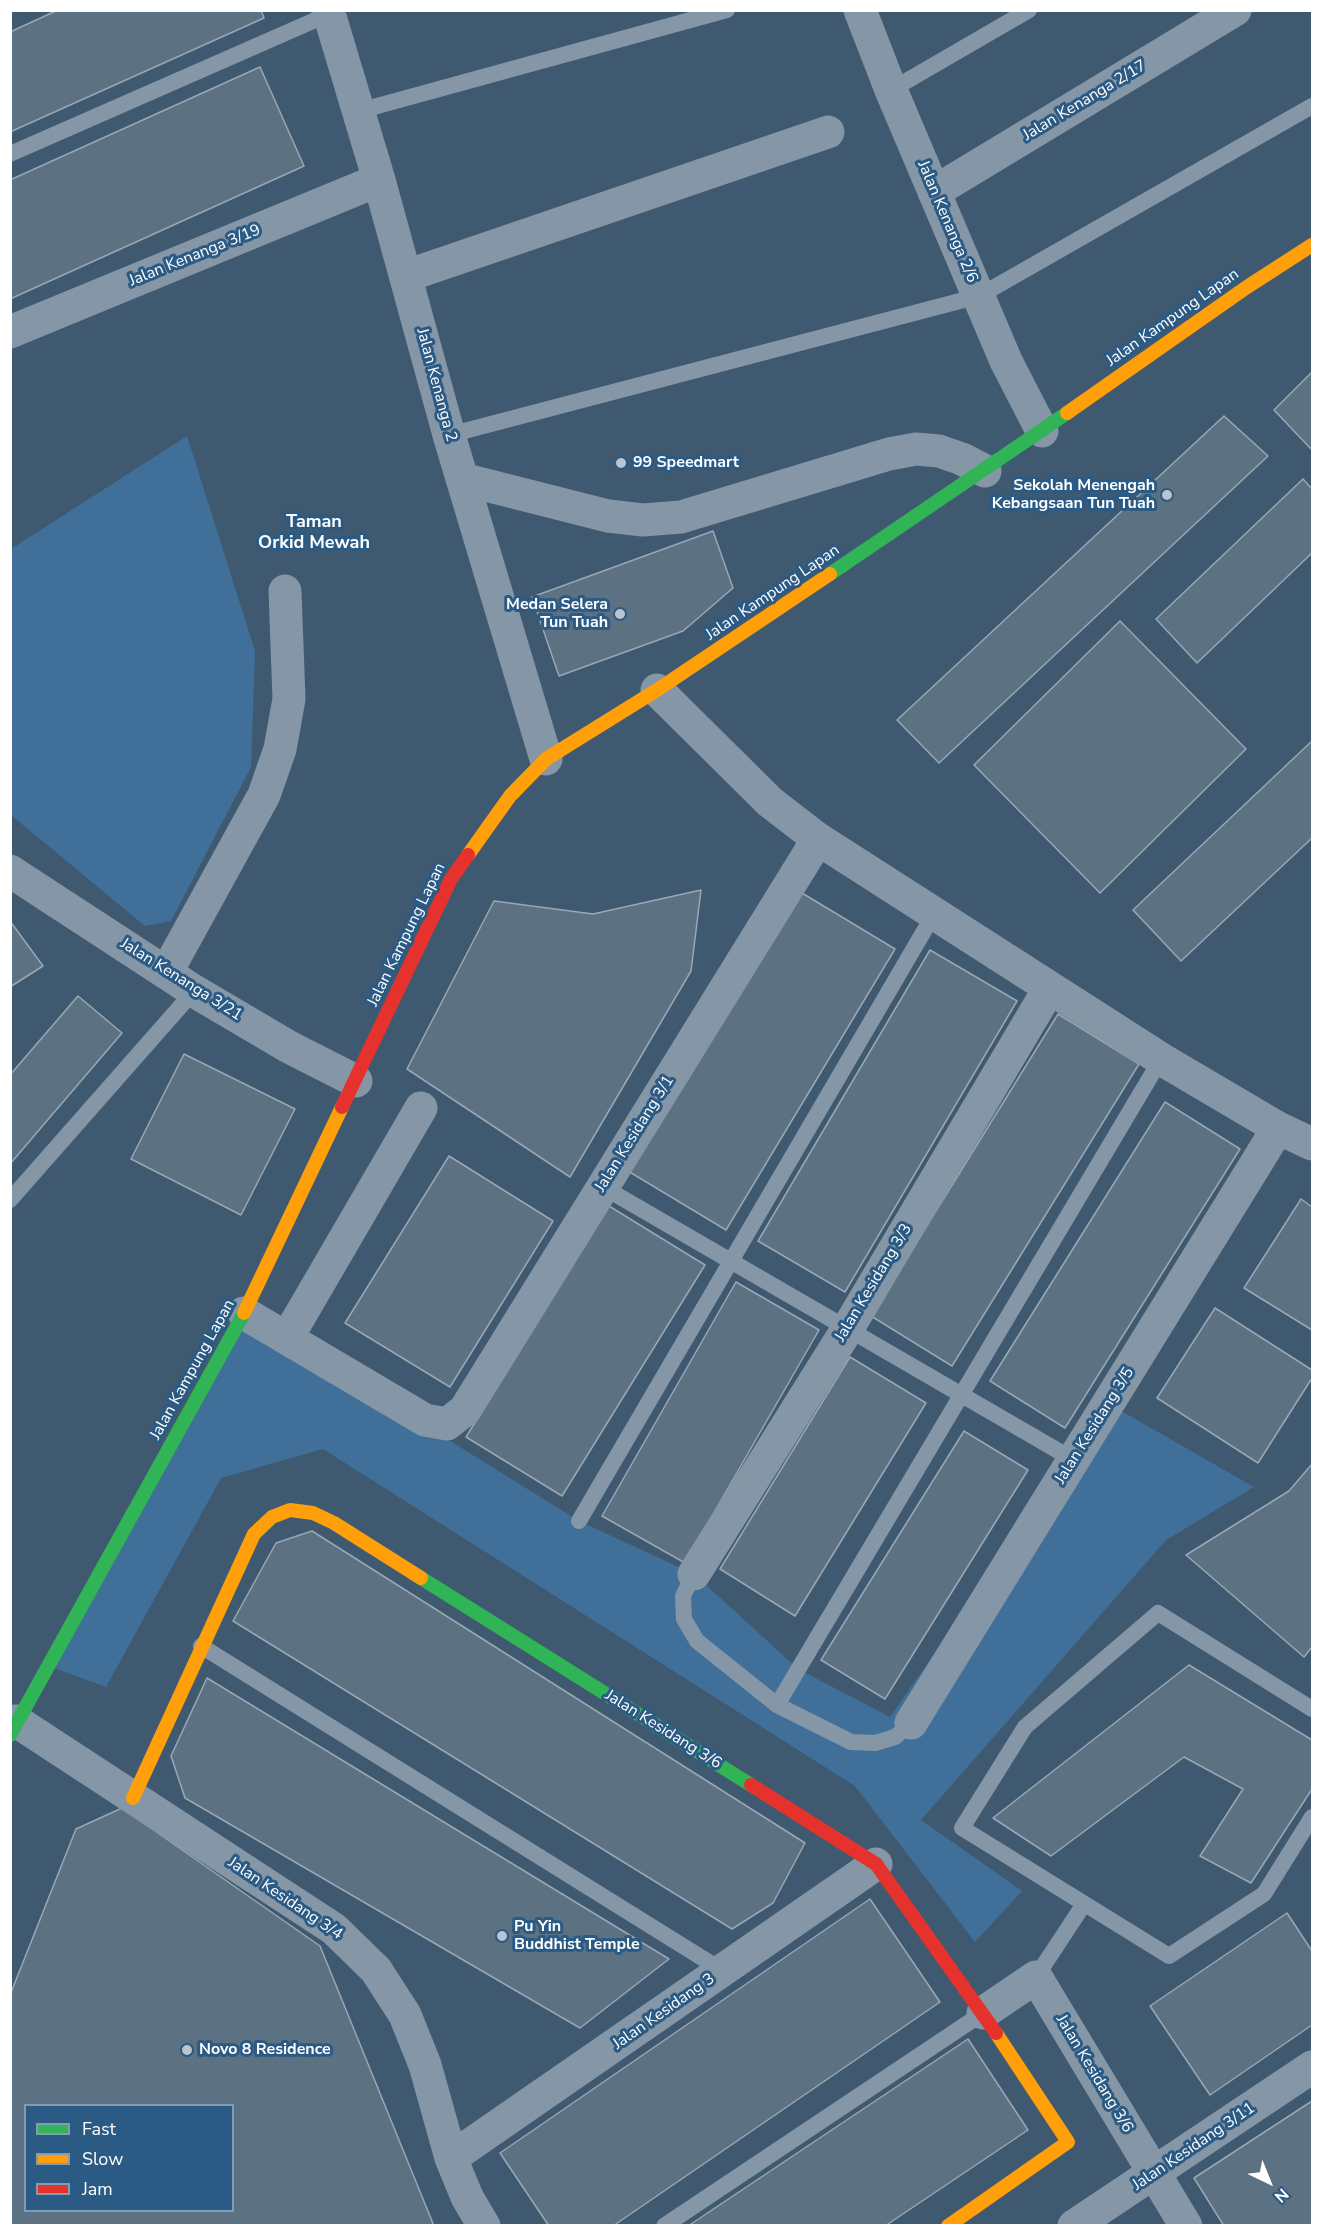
<!DOCTYPE html>
<style>
body{margin:0}
#map{position:relative;width:1323px;height:2236px;overflow:hidden;background:#3f5a70;font-family:"Nunito Sans",sans-serif}
canvas{display:block}
.frame{position:absolute;inset:0;border:12px solid #fff;pointer-events:none}
.legend{position:absolute;left:24px;top:2104px;width:210px;height:108px;box-sizing:border-box;background:#2b5b84;border:2px solid #809db5;margin:0;padding:8px 10px;list-style:none;font-size:18px;color:#fff}
.legend li{display:flex;align-items:center;gap:12px;height:30px}
.legend b{width:30px;border:2px solid #809db5}
.north{position:absolute;left:1239px;top:2152px;width:60px;height:60px;-webkit-text-stroke:4px #2b5b84;paint-order:stroke;rotate:137deg;font-size:16px;font-weight:700;line-height:24px;text-align:center;color:#fff}
.north::after{content:'';display:block;margin:auto;width:21px;height:27px;background:#fff;clip-path:polygon(50% 0,100% 100%,50% 72%,0 100%)}
</style>
<div id="map">
<canvas width="1323" height="2236"></canvas>
<div class="frame"></div>
<ul class="legend">
<li><b style="height:8px;background:#30b455"></b>Fast</li>
<li><b style="height:8px;background:#ff9f0a"></b>Slow</li>
<li><b style="height:8px;background:#e5322d"></b>Jam</li>
</ul>
<div class="north">N</div>
</div>
<script>
const ctx = document.querySelector('canvas').getContext('2d');
ctx.lineJoin = 'round';
function fill(path, color) { ctx.fillStyle = color; ctx.fill(path, 'evenodd'); }
const toPath = rows => new Path2D(rows.map(r => 'M' + r).join(''));
function stroke(path, color, width, dash) { ctx.strokeStyle = color; ctx.lineWidth = width; ctx.lineCap = dash ? 'butt' : 'round'; ctx.setLineDash(dash || []); ctx.stroke(path); }
function label(font, color, halo, rows, align = 'center') {
  ctx.font = font + ' "Nunito Sans",sans-serif'; ctx.lineWidth = 6; ctx.setLineDash([]); ctx.textBaseline = 'middle'; ctx.strokeStyle = halo; ctx.fillStyle = color; for (const [text, x, y, turn = 0] of rows) {
    ctx.save(); ctx.translate(x, y); ctx.rotate((+turn || 0) * Math.PI / 180); ctx.textAlign = isNaN(turn) ? turn : align; if (halo) ctx.strokeText(text, 0, 0); ctx.fillText(text, 0, 0); ctx.restore();
  }
}
const green = toPath([
 [187,436,255,651,251,767,171,921,145,926,11,815,11,549],
 [244,1313,579,1521,694,1574,798,1669,890,1717,1109,1404,1254,1487,1166,1540,921,1820,1022,1891,975,1942,855,1786,323,1449,221,1478,106,1687,47,1665]
]);
const building = toPath([
 [58,10,261,10,264,18,10,132,10,32,58,10],
 [260,67,304,166,10,299,10,180,260,67],
 [1312,372,1312,450,1274,410,1312,372],
 [1224,416,1268,456,939,763,897,720,1224,416],
 [1303,479,1312,489,1312,553,1197,663,1156,619,1303,479],
 [713,531,733,588,683,631,559,676,532,597,713,531],
 [1120,621,1246,749,1100,893,974,765,1120,621],
 [1312,741,1312,838,1181,961,1133,910,1312,741],
 [701,890,691,971,570,1177,407,1069,494,901,593,914,701,890],
 [797,890,895,949,726,1230,628,1171,797,890],
 [10,921,43,966,10,987,10,921],
 [930,950,1017,1001,845,1292,758,1241,930,950],
 [78,996,122,1033,10,1164,10,1075,78,996],
 [1058,1014,1139,1064,952,1366,871,1316,1058,1014],
 [184,1054,295,1109,241,1215,131,1159,184,1054],
 [1165,1102,1240,1149,1065,1428,990,1381,1165,1102],
 [449,1156,553,1221,450,1387,345,1323,449,1156],
 [1301,1199,1312,1207,1312,1330,1244,1288,1301,1199],
 [609,1206,705,1265,562,1496,466,1437,609,1206],
 [736,1282,819,1330,685,1563,602,1516,736,1282],
 [1215,1308,1312,1370,1312,1378,1258,1463,1157,1398,1215,1308],
 [850,1357,926,1403,795,1616,720,1569,850,1357],
 [964,1431,1028,1470,885,1699,821,1660,964,1431],
 [1312,1464,1312,1647,1304,1657,1186,1555,1289,1491,1312,1464],
 [312,1531,805,1843,773,1903,732,1929,233,1621,276,1543,312,1531],
 [1189,1665,1312,1740,1312,1789,1251,1883,1200,1856,1243,1789,1184,1757,1051,1856,993,1818,1189,1665],
 [207,1678,669,1959,580,2028,185,1798,171,1756,207,1678],
 [122,1808,320,1946,434,2226,10,2226,10,1995,76,1829,122,1808],
 [26,2106,232,2106,232,2210,26,2210,26,2106],
 [870,1899,940,2002,613,2226,549,2226,500,2153,870,1899],
 [1287,1913,1312,1951,1312,2025,1210,2095,1150,2006,1287,1913],
 [968,2039,1028,2130,885,2226,688,2226,968,2039],
 [1312,2101,1312,2226,1224,2226,1194,2178,1312,2101]
]);
const lane = toPath([
 [891,90,1029,10],
 [359,111,727,10],
 [10,154,329,14],
 [449,435,979,296,1312,106],
 [603,1187,1074,1460],
 [10,1200,194,991],
 [579,1521,934,914],
 [694,1574,683,1596,684,1619,697,1641,777,1705,851,1742,875,1743,895,1737,911,1723],
 [201,1646,723,1971],
 [777,1705,1161,1059],
 [1312,1709,1158,1613,1025,1727,962,1828,1169,1956,1264,1894,1312,1817],
 [1036,1977,1084,1904],
 [664,2226,983,2013]
]);
const street = toPath([
 [328,10,379,180,449,435,546,759],
 [860,10,891,90,1006,361,1042,431],
 [934,192,1235,10],
 [406,276,828,132],
 [10,332,379,180],
 [462,479,608,516,643,520,681,517,889,454,916,449,939,451,962,459,985,471],
 [657,690,770,802,818,839,1161,1059,1278,1128,1312,1144],
 [10,871,194,991,289,1047,356,1081],
 [166,973,264,795,280,749,289,699,285,591],
 [244,1313,425,1420,447,1424,465,1410,818,839],
 [287,1338,421,1108],
 [694,1574,848,1328,1049,989],
 [16,1721,334,1929,376,1970,405,2015,425,2065,451,2158,467,2197,484,2226],
 [911,1723,1278,1128],
 [983,2013,1036,1977,1186,2226],
 [451,2158,876,1864],
 [1074,2226,1312,2067]
]);
const fast = toPath([
 [830,574,1067,413],
 [421,1578,751,1785],
 [10,1735,244,1313]
]);
const slow = toPath([
 [1067,413,1247,287,1312,245],
 [468,855,510,796,546,759,657,690,830,574],
 [244,1313,342,1107],
 [133,1798,254,1534,272,1517,290,1510,313,1513,334,1523,421,1578],
 [948,2226,1068,2142,996,2033]
]);
const jam = toPath([
 [342,1107,451,879,468,855],
 [751,1785,876,1864,996,2033]
]);
const markers = [
 [621,463,6,"#bcc5cd"],
 [1167,495,6,"#bcc5cd"],
 [620,614,6,"#bcc5cd"],
 [502,1936,6,"#bcc5cd"],
 [187,2050,6,"#bcc5cd"]
];
const streetNames = [
 ["Jalan Kenanga 2/17",1085,101,-31],
 ["Jalan Kenanga 2/6",947,222,67],
 ["Jalan Kenanga 3/19",195,256,-22],
 ["Jalan Kampung Lapan",1173,318,-35],
 ["Jalan Kenanga 2",436,385,75],
 ["Jalan Kampung Lapan",773,593,-34],
 ["Jalan Kampung Lapan",407,935,-64],
 ["Jalan Kenanga 3/21",181,980,32],
 ["Jalan Kesidang 3/1",635,1134,-58],
 ["Jalan Kesidang 3/3",874,1283,-59],
 ["Jalan Kampung Lapan",193,1370,-61],
 ["Jalan Kesidang 3/5",1095,1426,-58],
 ["Jalan Kesidang 3/6",663,1730,32],
 ["Jalan Kesidang 3/4",285,1899,34],
 ["Jalan Kesidang 3",664,2012,-35],
 ["Jalan Kesidang 3/6",1094,2074,59],
 ["Jalan Kesidang 3/11",1194,2147,-34]
];
const poiNames = [
 ["99 Speedmart",633,463],
 ["Sekolah Menengah",1155,486,"right"],
 ["Kebangsaan Tun Tuah",1155,504,"right"],
 ["Medan Selera",608,605,"right"],
 ["Tun Tuah",608,623,"right"],
 ["Pu Yin",514,1927],
 ["Buddhist Temple",514,1945],
 ["Novo 8 Residence",199,2050]
];
const neighbourhoodNames = [
 ["Taman",314,523],
 ["Orkid Mewah",314,544]
];
fill(green, '#40709a');
fill(building, '#5c7182');
stroke(building, '#99a8b4', 1.5);
stroke(lane, '#8596a6', 16);
stroke(street, '#8596a6', 33);
stroke(fast, '#30b455', 14);
stroke(slow, '#ff9f0a', 14);
stroke(jam, '#e5322d', 14);
for (const [x, y, r, color] of markers) { const dot = new Path2D(); dot.arc(x, y, r, 0, 2 * Math.PI); ctx.fillStyle = color; ctx.fill(dot); stroke(dot, '#2b5b84', 2); }
label('16px', '#fff', '#2b5b84', streetNames);
label('bold 16px', '#fff', '#2b5b84', poiNames, 'left');
label('bold 18px', '#fff', '#2b5b84', neighbourhoodNames);
</script>
